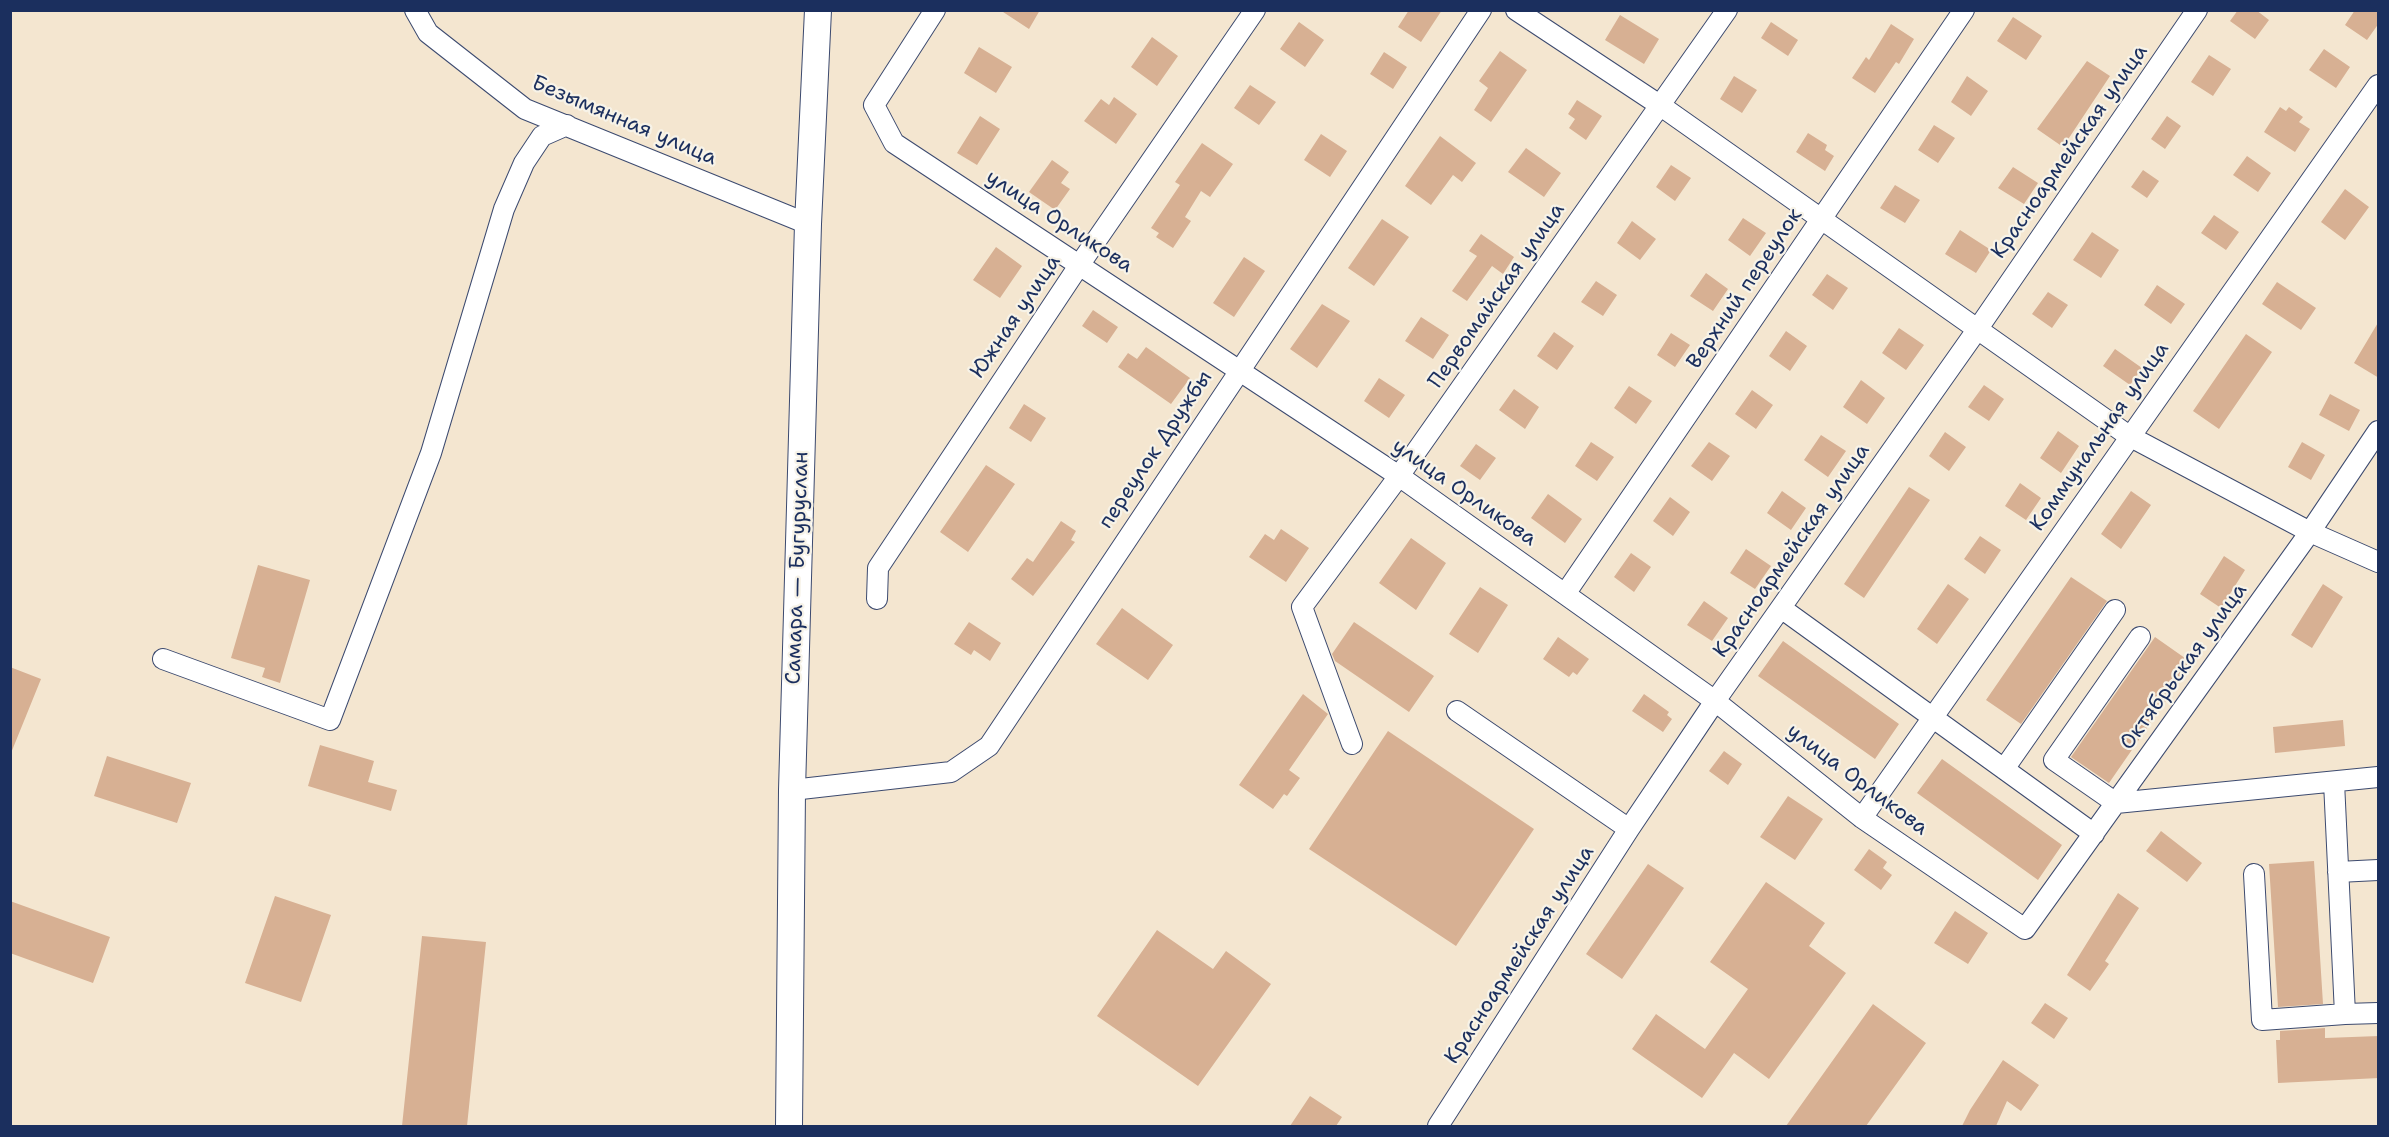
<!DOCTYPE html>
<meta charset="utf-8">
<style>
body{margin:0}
#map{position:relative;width:2389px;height:1137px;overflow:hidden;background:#f4e6d0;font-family:"Shantell Sans",sans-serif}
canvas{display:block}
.frame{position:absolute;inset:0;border:12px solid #1b2f5e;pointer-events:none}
</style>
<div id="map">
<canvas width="2389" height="1137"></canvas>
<div class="frame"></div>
</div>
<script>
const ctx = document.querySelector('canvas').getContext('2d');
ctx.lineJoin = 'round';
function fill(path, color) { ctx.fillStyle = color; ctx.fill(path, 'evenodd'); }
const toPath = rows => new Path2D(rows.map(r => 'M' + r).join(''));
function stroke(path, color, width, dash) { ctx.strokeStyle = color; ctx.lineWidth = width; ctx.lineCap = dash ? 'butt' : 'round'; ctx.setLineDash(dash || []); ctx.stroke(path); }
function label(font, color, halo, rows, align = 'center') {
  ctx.font = font + ' "Shantell Sans",sans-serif'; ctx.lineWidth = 4.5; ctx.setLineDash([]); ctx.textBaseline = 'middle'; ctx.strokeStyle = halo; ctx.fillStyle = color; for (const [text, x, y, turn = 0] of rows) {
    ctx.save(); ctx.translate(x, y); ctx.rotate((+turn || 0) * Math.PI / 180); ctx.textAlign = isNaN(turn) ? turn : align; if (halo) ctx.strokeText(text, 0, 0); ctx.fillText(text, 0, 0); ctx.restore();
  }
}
const building = toPath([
 [1000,10,1040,10,1029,29],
 [1409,10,1442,10,1421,42,1398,27],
 [2238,10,2256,10,2269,20,2255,39,2230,21],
 [2355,10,2379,10,2379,23,2367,40,2345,25],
 [1620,15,1659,39,1644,64,1605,40],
 [2013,17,2042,36,2026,60,1997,41],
 [1299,22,1324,40,1305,67,1280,49],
 [1771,22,1798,40,1788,56,1761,38],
 [1891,24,1914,39,1899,64,1896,62,1875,93,1852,78,1866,57,1869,60],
 [1152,37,1178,56,1157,86,1131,67],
 [979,47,1012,67,996,93,964,73],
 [2324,49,2350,67,2336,88,2309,70],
 [1500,51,1527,70,1491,122,1474,110,1488,88,1479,81],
 [1384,52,1407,67,1393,89,1370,74],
 [2209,55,2231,69,2213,96,2191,82],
 [2087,61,2110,76,2063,147,2037,129],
 [1734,76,1757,90,1742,113,1720,99],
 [1967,76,1988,91,1971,116,1951,102],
 [1250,85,1276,102,1259,125,1234,108],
 [1114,97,1137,114,1116,144,1084,121,1101,99,1109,105],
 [1577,100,1602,116,1586,140,1569,128,1575,119,1568,114],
 [2280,107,2286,111,2289,107,2303,117,2299,122,2310,129,2295,152,2264,132],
 [980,116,1000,129,977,165,957,153],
 [2167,116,2181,126,2165,149,2151,139],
 [1934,125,1955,138,1938,163,1918,150],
 [1808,133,1827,145,1825,150,1834,156,1825,171,1796,152],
 [1321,134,1347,151,1330,177,1304,160],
 [1440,136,1476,163,1462,182,1453,175,1431,205,1405,186],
 [1202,143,1233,164,1210,197,1201,191,1185,217,1191,221,1173,248,1156,237,1159,233,1151,228,1180,185,1175,182],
 [1526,148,1561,173,1544,197,1508,172],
 [2247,156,2271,173,2258,192,2233,175],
 [1052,160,1069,172,1061,183,1070,189,1055,210,1029,192],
 [1671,165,1691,178,1675,201,1656,187],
 [2013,167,2038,183,2024,204,1998,188],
 [2143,170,2159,181,2147,198,2131,187],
 [1895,185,1920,200,1905,223,1880,208],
 [2345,189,2369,207,2345,240,2321,222],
 [2214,215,2239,232,2226,250,2201,233],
 [1743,218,1766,233,1750,256,1728,240],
 [1382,219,1409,237,1374,286,1348,268],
 [1632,221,1656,239,1640,260,1617,243],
 [1960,230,1991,250,1976,273,1945,254],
 [2092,232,2119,250,2101,278,2073,260],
 [1481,234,1514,257,1503,274,1492,266,1467,301,1452,291,1477,256,1469,251],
 [996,247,1022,266,1000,298,973,280],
 [1244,257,1265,271,1234,317,1213,303],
 [1706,273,1728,289,1713,311,1690,296],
 [1827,274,1848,288,1833,310,1812,295],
 [1596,281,1617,295,1603,316,1581,302],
 [2277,282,2316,308,2301,330,2262,304],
 [2157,285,2185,304,2171,324,2144,305],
 [2048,292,2068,305,2052,328,2032,314],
 [1322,304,1350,321,1317,368,1290,349],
 [1093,310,1118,327,1107,343,1082,326],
 [1421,317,1449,335,1433,359,1405,341],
 [2379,321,2379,378,2354,363],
 [1899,328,1924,345,1906,370,1882,353],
 [1786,331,1807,346,1790,371,1769,356],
 [1554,332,1574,346,1557,370,1537,356],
 [1671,333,1690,345,1675,367,1657,355],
 [2246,334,2272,352,2219,429,2193,411],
 [1146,347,1190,378,1171,404,1118,367,1128,353,1137,359],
 [2115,349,2142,368,2130,385,2103,366],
 [1379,378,1405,395,1389,418,1364,401],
 [1861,380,1885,398,1867,424,1843,407],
 [1984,385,2004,399,1989,421,1968,407],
 [1629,386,1652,401,1636,424,1614,408],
 [1514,389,1539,407,1525,429,1499,410],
 [1752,390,1773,405,1756,429,1735,414],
 [2330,394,2360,410,2349,431,2319,415],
 [1024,404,1046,418,1031,442,1009,428],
 [2058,431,2079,446,2061,473,2040,458],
 [1945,432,1966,447,1949,471,1929,456],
 [1821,435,1846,451,1828,477,1804,460],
 [1591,442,1614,457,1597,481,1575,466],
 [1709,442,1730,456,1712,481,1691,466],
 [2302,442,2325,455,2311,480,2288,467],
 [1476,444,1496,458,1480,480,1460,466],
 [986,465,1015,484,968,552,940,532],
 [2020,483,2041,498,2026,520,2005,506],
 [1909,487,1930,500,1864,598,1844,584],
 [1782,491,1806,508,1791,530,1767,513],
 [2131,491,2151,505,2121,549,2101,534],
 [1548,494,1582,519,1565,543,1531,518],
 [1670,497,1690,512,1673,536,1653,521],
 [1061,521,1076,531,1071,540,1075,542,1033,596,1011,579,1027,558,1033,562],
 [1281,529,1309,548,1286,582,1249,557,1265,534,1274,540],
 [1980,536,2001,550,1985,574,1964,559],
 [1411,538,1446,563,1416,610,1379,583],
 [1746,549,1771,566,1755,589,1730,573],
 [1631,553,1651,567,1634,592,1614,577],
 [2224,556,2245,570,2221,608,2200,594],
 [258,565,310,580,280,683,262,677,265,668,231,658],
 [2071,577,2107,601,2021,724,1986,700],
 [1948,584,1969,599,1937,644,1917,629],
 [2323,584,2343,597,2312,648,2291,635],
 [1480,587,1508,605,1478,653,1449,634],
 [1704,601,1728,618,1712,641,1687,625],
 [1122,608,1173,645,1148,680,1096,644],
 [969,622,1001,643,990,661,974,650,971,655,954,644],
 [1354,622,1434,676,1409,712,1335,661,1332,654],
 [1558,637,1589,659,1577,675,1573,672,1569,677,1543,659],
 [2155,637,2192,663,2109,783,2071,757],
 [1783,641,1899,724,1875,759,1758,676],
 [10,667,41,679,11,753,10,753],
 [1303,694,1328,714,1289,770,1300,778,1287,796,1284,794,1273,809,1239,785],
 [1644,694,1669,712,1667,715,1672,719,1663,732,1632,711],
 [2343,720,2345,746,2275,753,2273,727],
 [1388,731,1534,829,1456,946,1309,849],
 [320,745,374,761,368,782,397,790,391,811,308,786],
 [1724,751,1742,764,1728,785,1709,771],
 [107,756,191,783,177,823,94,796],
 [1942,759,2062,845,2038,880,1917,793],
 [1788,796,1823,819,1795,860,1760,837],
 [2161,831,2202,863,2187,882,2146,851],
 [1869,849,1887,862,1883,868,1892,875,1881,890,1854,870],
 [2314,861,2323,1004,2278,1007,2269,864],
 [1648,864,1684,888,1622,979,1586,954],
 [1766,882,1825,923,1809,946,1846,973,1769,1079,1734,1053,1702,1098,1632,1049,1656,1014,1705,1049,1748,989,1710,962],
 [2118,893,2139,908,2105,961,2109,964,2090,991,2067,975],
 [275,896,331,915,301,1002,245,983],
 [10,901,110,937,93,983,10,953],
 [1955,911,1988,933,1968,964,1934,943],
 [1157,930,1213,969,1226,951,1271,984,1198,1086,1097,1016],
 [422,936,486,942,467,1126,402,1126],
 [2045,1003,2068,1018,2054,1039,2031,1023],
 [1873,1004,1926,1043,1866,1126,1786,1126],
 [2325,1028,2325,1038,2379,1036,2379,1078,2278,1083,2276,1040,2280,1040,2280,1031],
 [2003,1060,2039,1085,2021,1111,2007,1101,1996,1126,1962,1126,1970,1110],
 [1310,1096,1342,1117,1336,1126,1290,1126]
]);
const minor = toPath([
 [415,10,428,33,525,109,808,224],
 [935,10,874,105,894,143,1399,476,1715,701,1862,818,2025,929,2310,532,2378,431],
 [1516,10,1661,106,2129,436,2310,532,2378,562],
 [1565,594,1964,10],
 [877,599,878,568,1080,264,1255,10],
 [1781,608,2094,834],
 [2140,637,2054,760,2116,803,2378,777],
 [163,659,330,720,431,453,504,209,524,163,542,136,567,125],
 [1457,711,1629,829],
 [1352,744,1302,607,1399,476,1727,10],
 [2004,769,2115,610],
 [2334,782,2345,1014,2378,1013],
 [792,790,951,772,989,746,1481,10],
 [1862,818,2378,85],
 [2338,872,2378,870],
 [2254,874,2262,1020,2345,1014],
 [1438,1126,1629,829,1715,701,1979,327,2197,10]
]);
const major = toPath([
 [789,1126,792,790,808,224,818,10]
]);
const streetNames = [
 ["Безымянная улица",624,121,23],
 ["Красноармейская улица",2070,152,-55],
 ["улица Орликова",1059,222,33],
 ["Верхний переулок",1745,289,-56],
 ["Первомайская улица",1497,296,-55],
 ["Южная улица",1016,317,-56],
 ["Коммунальная улица",2100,437,-55],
 ["переулок Дружбы",1156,450,-56],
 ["улица Орликова",1464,493,35],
 ["Красноармейская улица",1792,551,-55],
 ["Самара — Бугуруслан",798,568,-88],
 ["Октябрьская улица",2184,667,-54],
 ["улица Орликова",1857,780,37],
 ["Красноармейская улица",1520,955,-57]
];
fill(building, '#d7b093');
stroke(minor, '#3c4a6f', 22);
stroke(major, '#3c4a6f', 28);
stroke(minor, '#fff', 20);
stroke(major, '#fff', 26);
label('21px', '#1b2f5e', '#f7f3e8', streetNames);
</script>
